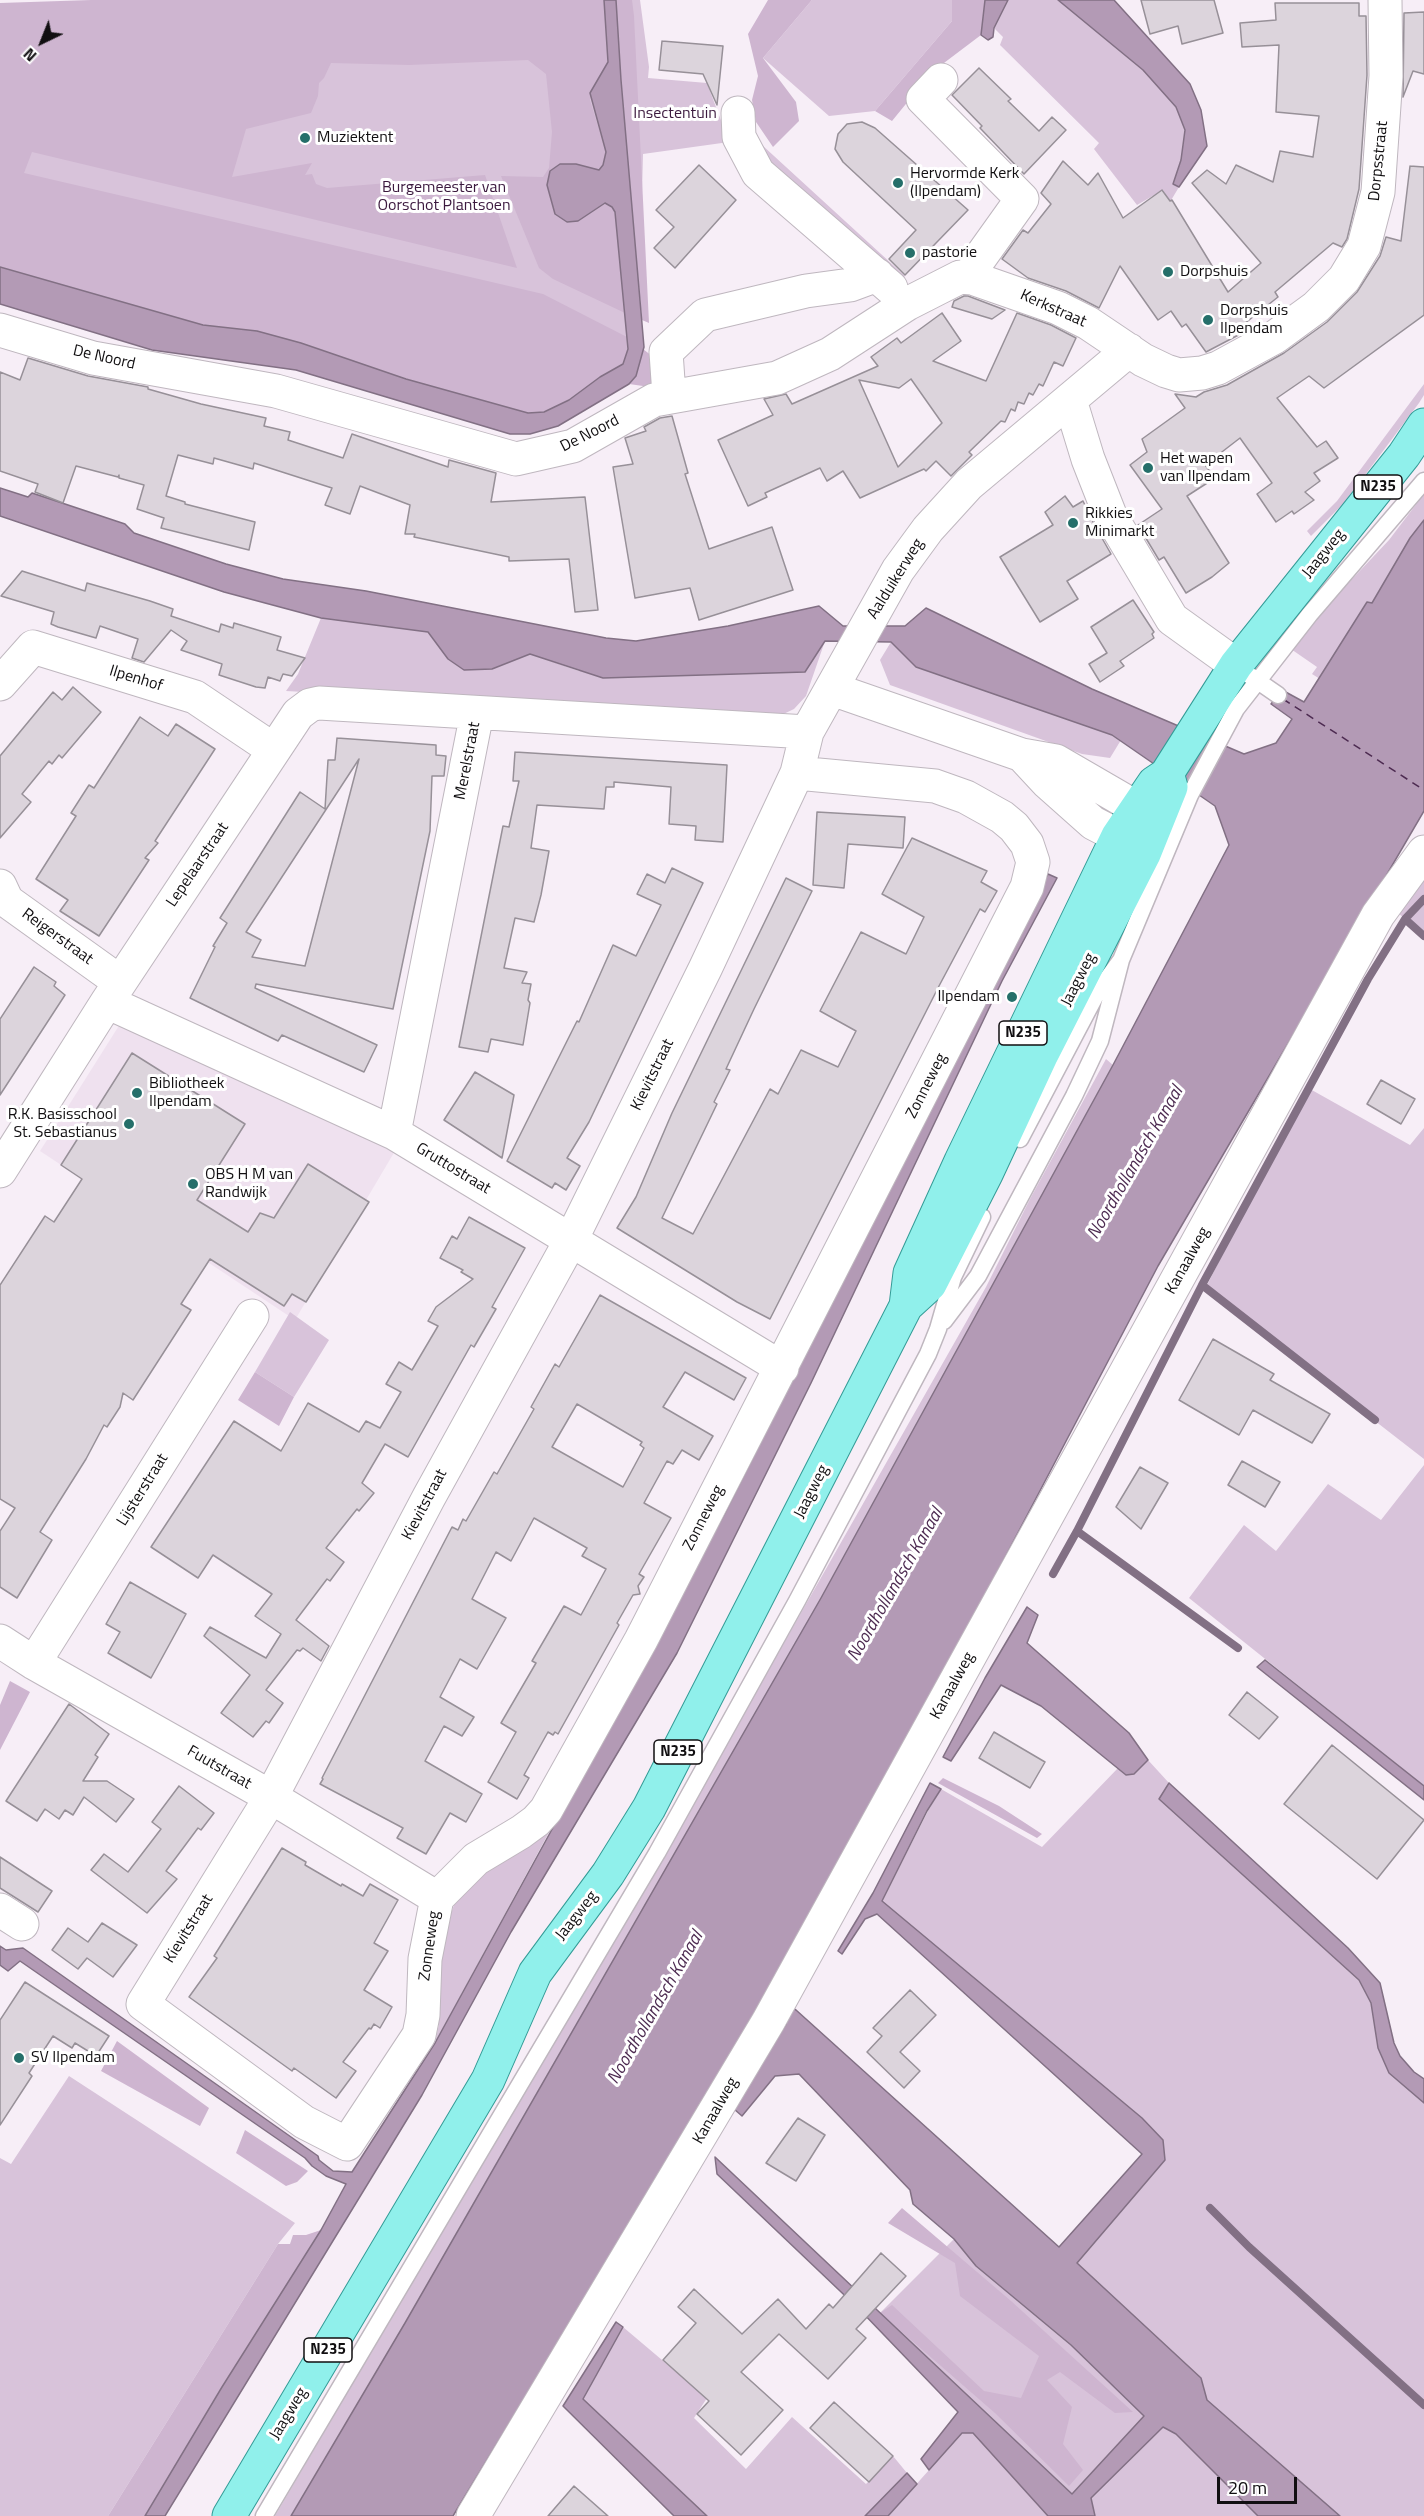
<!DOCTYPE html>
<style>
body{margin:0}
#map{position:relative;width:1424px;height:2516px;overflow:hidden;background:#f7eef7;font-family:"Titillium Web",sans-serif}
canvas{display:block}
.north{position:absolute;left:12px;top:12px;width:60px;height:60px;-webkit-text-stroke:4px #fff;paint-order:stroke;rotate:223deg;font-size:16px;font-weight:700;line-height:24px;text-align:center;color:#110f11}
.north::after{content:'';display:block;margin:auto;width:21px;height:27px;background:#110f11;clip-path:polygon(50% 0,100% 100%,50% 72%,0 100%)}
.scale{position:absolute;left:1217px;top:2477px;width:80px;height:27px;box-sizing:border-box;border:3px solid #110f11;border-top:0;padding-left:8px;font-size:18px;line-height:21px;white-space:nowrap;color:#110f11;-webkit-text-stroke:4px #fff;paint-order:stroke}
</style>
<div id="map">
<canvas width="1424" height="2516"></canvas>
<div class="north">N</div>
<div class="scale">20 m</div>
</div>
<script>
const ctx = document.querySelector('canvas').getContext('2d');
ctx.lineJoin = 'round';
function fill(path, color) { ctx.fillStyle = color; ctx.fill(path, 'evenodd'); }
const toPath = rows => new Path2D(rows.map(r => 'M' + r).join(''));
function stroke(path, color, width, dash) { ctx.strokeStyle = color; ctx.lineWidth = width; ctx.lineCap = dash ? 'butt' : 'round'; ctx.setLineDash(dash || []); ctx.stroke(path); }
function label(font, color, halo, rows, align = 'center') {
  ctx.font = font + ' "Titillium Web",sans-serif'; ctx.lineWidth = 6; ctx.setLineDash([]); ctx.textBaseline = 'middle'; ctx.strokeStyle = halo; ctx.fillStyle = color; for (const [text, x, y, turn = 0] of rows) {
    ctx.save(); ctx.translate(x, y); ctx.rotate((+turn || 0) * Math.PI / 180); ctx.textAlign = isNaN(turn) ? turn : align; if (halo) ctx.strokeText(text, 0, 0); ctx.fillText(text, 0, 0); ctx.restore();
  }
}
const built = toPath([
 [120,1024,395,1151,295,1320,40,1151]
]);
const green = toPath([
 [290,0,640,0,649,67,648,78,707,83,729,142,643,154,638,354,0,267,0,8],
 [812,0,952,0,952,21,875,111,829,116,763,58],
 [1008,0,1058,0,1143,70,1176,107,1185,130,1181,160,1173,184,1179,187,1170,202,1163,190,1137,205,1094,149,1099,143,1000,45,1003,37,994,28],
 [762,145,905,276,897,283,755,152],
 [1424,384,1424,395,1419,403,1344,503,1311,536,1307,531,1337,501],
 [1424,494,1424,520,1410,538,1372,604,1367,602,1320,679,1312,674,1317,667,1288,647,1389,540],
 [321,618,428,632,448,659,492,669,530,654,579,671,825,641,806,696,794,709,775,718,286,691,298,674],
 [891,642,916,667,1112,735,1121,740,1110,758,1082,754,890,685,880,660],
 [1424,879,1424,935,1398,913],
 [1106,1059,1113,1065,821,1598,405,2323,291,2516,275,2516,713,1768,986,1287,1030,1199],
 [1310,1089,1410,1145,1424,1128,1424,1459,1205,1289,1278,1145],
 [290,1312,329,1340,294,1397,255,1372],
 [1424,1465,1424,1786,1189,1598,1244,1525,1276,1551,1328,1484,1381,1520],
 [1148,1760,1169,1783,1159,1799,1359,1980,1371,2003,1378,2048,1389,2073,1424,2103,1424,2516,1340,2516,1207,2400,1201,2378,1077,2263,1164,2160,882,1901,928,1811,941,1789,1042,1847,1118,1768,1126,1775,1134,1774],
 [553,1825,435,2043,439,2024,438,1979,444,1934,454,1905,466,1888,490,1867],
 [69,2076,295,2223,278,2244,108,2516,0,2516,0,2158,11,2164],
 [954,2239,976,2266,1071,2345,1144,2416,1072,2494,880,2313],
 [623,2327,707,2398,694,2418,746,2469,792,2417,866,2484,893,2456,907,2473,865,2516,707,2516,582,2399],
 [1163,2427,1176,2433,1258,2516,1095,2516,1091,2498],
 [962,2433,973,2433,1048,2516,888,2516]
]);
const forest = toPath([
 [91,0,604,0,608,62,592,89,590,100,606,152,603,165,599,170,593,170,578,221,605,203,612,207,615,212,625,313,553,279,539,268,501,176,543,177,549,168,552,132,546,74,528,60,409,65,331,63,324,78,319,83,318,96,311,113,246,129,232,177,312,163,305,175,312,174,316,184,327,188,485,175,517,268,32,152,24,173,543,294,627,337,628,349,623,364,600,377,569,400,544,412,528,413,406,379,301,343,257,331,203,325,0,267,0,3],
 [616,0,632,0,634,16,649,323,642,320,621,80],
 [768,0,812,0,763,58,796,102,799,121,773,147,756,122,752,100,758,76,748,34],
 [952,0,985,0,981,35,932,72,892,121,875,111,952,21],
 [643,349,652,356,657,388,629,384,636,376],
 [255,1372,294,1397,279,1426,238,1400],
 [10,1681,30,1692,0,1750,0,1705],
 [943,1778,999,1806,1042,1834,1037,1838,938,1783],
 [117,2041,209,2108,200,2126,101,2071],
 [245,2130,308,2171,297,2182,286,2186,236,2153],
 [902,2208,1011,2301,1133,2412,1115,2413,1060,2372,1047,2380,1072,2407,1063,2444,1083,2470,1069,2486,995,2413,880,2313,892,2305,984,2391,1021,2398,1039,2356,960,2296,955,2263,888,2223],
 [321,2230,222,2387,145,2516,108,2516,278,2244,290,2244,293,2235,306,2235]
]);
const water = toPath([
 [604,0,616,0,621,80,644,347,636,376,629,384,558,426,530,434,510,434,296,370,152,350,0,304,0,267,203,325,257,331,301,343,406,379,528,413,544,412,569,400,600,377,623,364,628,349,615,212,612,207,605,203,578,221,567,222,555,214,547,185,550,171,560,164,576,164,599,170,603,165,606,152,590,93,608,62,604,0],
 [985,0,1008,0,994,28,993,37,988,40,981,35,985,0],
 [1058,0,1114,0,1190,84,1201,110,1207,146,1179,187,1173,184,1181,160,1185,130,1176,107,1143,70,1058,0],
 [0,488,28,497,32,493,125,524,134,533,226,564,283,579,366,591,606,638,636,641,728,626,819,606,843,626,905,626,926,608,1092,689,1244,754,1276,743,1292,719,1271,704,1282,690,1304,702,1367,602,1372,603,1410,538,1424,520,1424,811,1158,1266,855,1843,769,1994,796,2010,1059,2247,1142,2154,877,1914,865,1919,842,1954,838,1951,873,1893,930,1783,941,1789,927,1811,882,1901,1142,2118,1163,2140,1165,2160,1077,2263,1201,2378,1207,2400,1340,2516,1258,2516,1176,2434,1163,2427,1091,2498,1095,2516,1048,2516,973,2433,962,2433,929,2470,921,2459,958,2412,860,2310,717,2174,715,2157,1072,2494,1144,2416,1071,2345,976,2266,954,2239,913,2204,910,2190,799,2074,775,2076,742,2116,734,2109,786,2024,760,2010,453,2516,291,2516,405,2323,821,1598,1113,1065,1229,845,1215,806,1112,735,916,667,891,642,825,641,805,672,603,678,530,654,492,669,464,670,448,659,428,632,321,618,224,592,0,516,0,488],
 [1048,874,1057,878,1002,981,811,1383,677,1653,511,1932,422,2095,165,2516,145,2516,222,2387,321,2230,346,2184,326,2176,312,2166,305,2158,20,1961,8,1971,0,1965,0,1946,6,1950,23,1948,318,2156,319,2160,333,2171,352,2172,435,2043,724,1515,1048,874],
 [1027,1607,1038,1615,1027,1643,1129,1733,1148,1760,1134,1774,1126,1775,1041,1706,1001,1685,951,1761,943,1757,985,1678,1027,1607],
 [1265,1660,1424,1786,1424,1800,1257,1667,1265,1660],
 [1169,1783,1348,1948,1380,1983,1394,2043,1400,2056,1414,2072,1424,2079,1424,2103,1389,2073,1378,2048,1371,2003,1359,1980,1159,1799,1169,1783],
 [616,2322,623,2327,583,2399,707,2516,674,2516,563,2406,616,2322],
 [907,2473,917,2484,888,2516,865,2516,907,2473]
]);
const stream = toPath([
 [1424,899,1405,919,1424,936],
 [1375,1420,1202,1285,1368,979,1405,919],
 [1077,1531,1202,1285],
 [1053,1574,1077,1531,1238,1648],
 [1210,2208,1249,2247,1424,2405]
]);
const ferry = toPath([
 [1283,699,1424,790]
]);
const building = toPath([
 [1141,0,1214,0,1223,33,1182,44,1178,26,1150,34,1141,0],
 [1275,3,1359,3,1359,16,1366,16,1367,75,1359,189,1347,239,1342,247,1333,243,1275,292,1278,297,1244,324,1248,330,1206,352,1186,324,1182,327,1171,311,1158,320,1120,266,1099,308,1066,291,1028,278,1002,259,1023,230,1028,233,1051,204,1041,193,1063,161,1088,185,1098,173,1123,218,1162,190,1170,201,1172,200,1228,292,1261,263,1192,183,1207,170,1226,184,1236,165,1273,182,1280,151,1313,157,1319,116,1276,112,1279,45,1242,47,1240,23,1276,20,1275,3],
 [1424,12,1424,74,1413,71,1403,97,1404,13,1424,12],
 [662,41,723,46,717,105,703,74,659,70,662,41],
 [979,68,1011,99,1008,101,1039,131,1052,117,1066,130,1024,174,980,128,982,126,952,95,979,68],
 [862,122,875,128,968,210,905,275,889,259,916,230,843,162,835,149,838,134,847,124,862,122],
 [699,165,736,200,675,268,654,248,674,227,656,210,699,165],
 [1410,166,1424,167,1424,315,1324,388,1309,376,1277,398,1317,447,1326,441,1338,458,1314,473,1320,481,1305,492,1314,500,1294,514,1292,511,1276,522,1257,494,1272,483,1240,438,1205,465,1215,478,1187,496,1229,563,1212,577,1186,593,1164,557,1159,560,1138,525,1162,509,1130,465,1147,452,1142,439,1185,408,1175,394,1196,397,1204,392,1227,385,1284,353,1327,322,1357,292,1380,256,1386,237,1401,241,1410,166],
 [964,296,968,296,1005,310,992,319,952,307,954,301,964,296],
 [942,313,961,341,933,361,986,381,1017,313,1051,325,1076,338,1063,366,1054,362,1043,386,1039,384,1033,395,1029,393,1024,404,1018,402,1015,411,1011,409,1005,422,1001,421,969,452,972,455,951,476,936,461,926,471,924,469,860,498,843,471,827,481,820,468,765,493,767,497,748,506,718,440,773,415,764,399,786,394,792,404,878,366,871,357,897,338,901,343,942,313],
 [911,379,942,423,898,467,859,380,899,388,911,379],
 [28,358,88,376,148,387,148,389,201,404,266,418,264,426,290,432,288,440,343,458,352,434,448,467,449,460,496,473,491,502,585,497,598,610,575,612,569,559,509,561,509,557,414,537,415,534,405,534,410,505,360,486,350,514,325,505,332,488,254,463,253,469,214,458,213,464,178,455,166,496,185,502,185,504,255,522,249,550,161,528,164,518,137,509,144,485,119,478,119,475,118,477,76,466,63,503,35,492,38,484,0,471,0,372,20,380,28,358],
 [672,416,688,473,685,474,709,549,772,527,793,590,699,620,690,588,635,598,613,467,633,464,625,438,646,431,644,427,660,418,672,416],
 [1065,496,1073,507,1083,501,1094,524,1111,554,1067,581,1078,599,1040,622,1000,557,1053,525,1045,512,1065,496],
 [22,571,85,591,87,583,150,601,173,609,171,616,219,632,221,624,233,628,234,623,281,637,277,650,305,658,292,676,283,674,280,681,268,677,265,688,256,687,219,675,222,664,181,650,187,641,171,630,144,662,132,658,138,639,100,626,96,638,58,627,51,624,54,612,1,596,22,571],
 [1133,600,1154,632,1152,634,1154,638,1120,661,1124,666,1100,682,1089,664,1107,653,1091,627,1133,600],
 [73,687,101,712,62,758,59,755,52,764,49,761,22,794,31,802,0,838,0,756,53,692,62,700,73,687],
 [140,717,168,736,176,724,215,749,155,841,158,843,145,858,149,860,99,936,60,911,68,900,36,879,76,816,71,813,89,785,94,788,140,717],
 [337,738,436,745,436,755,446,756,444,776,432,776,430,831,393,1009,256,984,255,988,377,1045,364,1072,282,1035,278,1041,190,998,215,947,213,946,227,923,220,918,300,792,325,809,328,760,335,760,337,738],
 [359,759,305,966,252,957,261,940,246,932,359,759],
 [515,752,727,765,723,842,695,840,696,826,669,824,671,787,614,782,614,787,606,787,604,809,537,805,531,848,549,851,541,895,534,922,515,918,504,968,527,972,522,983,531,984,528,1000,530,1003,523,1045,491,1039,488,1052,459,1047,503,826,509,827,519,781,513,781,515,752],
 [817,812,905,817,903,848,848,844,844,888,813,885,817,812],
 [912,838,987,871,981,882,997,891,985,912,980,909,939,986,770,1319,737,1302,617,1228,636,1197,672,1113,786,878,812,891,754,1009,726,1069,730,1070,714,1102,717,1104,662,1218,693,1234,770,1089,778,1094,801,1050,838,1067,856,1031,820,1011,861,932,906,954,924,917,882,894,912,838],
 [672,868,703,883,589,1122,567,1158,580,1166,566,1190,555,1183,552,1188,507,1161,577,1021,579,1022,613,945,636,956,661,905,637,894,647,874,665,883,672,868],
 [34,967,56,982,54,986,65,995,0,1095,0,1019,34,967],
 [132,1053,245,1124,197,1200,248,1232,260,1213,274,1218,308,1164,369,1202,306,1302,292,1294,284,1306,210,1259,181,1304,191,1310,133,1400,123,1393,120,1407,107,1427,104,1425,86,1459,40,1532,52,1540,17,1598,0,1587,0,1531,15,1508,0,1499,0,1285,45,1216,54,1222,82,1179,61,1165,132,1053],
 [475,1072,514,1095,502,1158,444,1120,475,1072],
 [1381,1080,1415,1099,1401,1124,1367,1104,1381,1080],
 [469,1217,525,1248,492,1307,496,1309,474,1347,471,1345,408,1457,385,1444,362,1483,374,1493,359,1511,357,1509,326,1548,344,1562,330,1581,327,1579,296,1620,329,1646,321,1661,303,1648,300,1651,297,1650,266,1690,283,1703,269,1723,266,1721,253,1737,221,1713,250,1675,204,1636,210,1627,266,1658,281,1634,255,1616,272,1594,213,1555,198,1578,151,1547,234,1421,281,1451,308,1403,359,1432,366,1421,380,1428,401,1392,386,1384,399,1362,412,1370,438,1326,428,1321,436,1307,473,1279,461,1272,463,1270,440,1258,452,1236,457,1239,469,1217],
 [600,1295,746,1378,734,1400,685,1372,663,1407,713,1436,699,1460,682,1450,673,1464,667,1461,644,1503,671,1518,639,1574,644,1577,638,1586,640,1594,633,1595,617,1623,619,1625,558,1734,555,1732,553,1735,548,1732,524,1775,529,1778,517,1799,488,1782,516,1732,501,1723,536,1663,532,1661,564,1606,581,1615,606,1569,582,1556,587,1548,534,1518,511,1561,496,1552,472,1599,506,1618,477,1669,460,1659,440,1697,474,1717,462,1736,444,1726,425,1761,482,1794,466,1822,450,1813,426,1854,397,1838,403,1828,320,1784,323,1779,322,1778,452,1527,458,1530,463,1519,466,1521,494,1472,497,1474,534,1409,531,1407,555,1364,559,1367,600,1295],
 [577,1404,642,1442,640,1445,644,1448,623,1487,552,1447,577,1404],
 [1213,1339,1274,1374,1270,1380,1330,1414,1312,1443,1253,1410,1239,1435,1179,1400,1213,1339],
 [1242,1461,1280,1482,1265,1507,1228,1485,1242,1461],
 [1140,1467,1168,1483,1141,1529,1116,1507,1140,1467],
 [130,1582,186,1614,151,1678,108,1653,120,1632,106,1624,130,1582],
 [1247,1692,1278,1717,1259,1739,1229,1715,1247,1692],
 [69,1704,109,1734,95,1755,98,1757,83,1781,107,1781,134,1799,116,1822,84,1797,73,1815,65,1810,59,1819,45,1809,37,1821,6,1801,69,1704],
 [994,1732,1045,1762,1030,1788,979,1758,994,1732],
 [1332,1745,1424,1820,1377,1879,1284,1804,1332,1745],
 [179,1786,214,1813,201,1830,198,1828,166,1871,177,1879,147,1913,91,1870,104,1854,128,1872,161,1829,152,1822,179,1786],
 [282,1848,306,1862,305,1865,341,1886,342,1884,363,1896,370,1884,398,1900,374,1943,388,1951,364,1990,392,2007,380,2028,374,2024,371,2029,369,2028,343,2062,356,2071,336,2098,294,2068,292,2071,189,1997,217,1958,214,1956,282,1848],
 [0,1857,52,1891,38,1912,0,1888,0,1857],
 [102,1923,137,1945,113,1977,87,1958,78,1969,52,1950,68,1928,88,1942,102,1923],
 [25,1982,109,2036,96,2056,75,2043,72,2048,53,2036,29,2073,32,2076,0,2125,0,2020,25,1982],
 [910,1990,936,2015,900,2052,920,2071,904,2088,867,2052,882,2036,873,2028,910,1990],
 [798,2118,825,2135,796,2181,766,2163,798,2118],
 [881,2253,906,2276,856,2329,866,2338,828,2379,779,2334,741,2372,783,2410,741,2455,697,2414,709,2401,663,2360,696,2323,678,2307,694,2289,742,2334,778,2299,806,2329,829,2304,833,2308,881,2253],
 [834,2402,893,2456,869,2482,810,2428,834,2402],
 [574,2486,608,2516,548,2516,574,2486]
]);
const lane = toPath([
 [1249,675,1278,695],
 [1020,1139,1098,991,1121,960],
 [944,1321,978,1276,1074,1096,1100,1041,1121,960,1190,795,1236,709,1310,614,1424,481],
 [264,2516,657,1853,797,1601,928,1354,938,1329,953,1277,982,1217]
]);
const street = toPath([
 [941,80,923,99,1022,199,977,262,972,278],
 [738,113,739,137,758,173,891,288],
 [0,330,93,358,276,391,516,459,573,446,654,400,777,378,830,354,907,304,960,277,972,278,1058,308,1088,323,1143,360,1166,371,1179,375,1202,373,1218,368,1275,337,1316,307,1344,279,1364,246,1378,192,1386,76,1385,0],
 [669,395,666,352,705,315,806,291,850,285,877,275],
 [1070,400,1088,459,1110,515,1172,619,1236,665],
 [0,684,33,647,195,697,274,750],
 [832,689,1022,755,1056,761,1137,808,1158,814],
 [1022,755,1048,783,1093,823,1118,836,1143,823],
 [797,773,705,969,571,1240,429,1497,271,1797,143,2004,304,2122,347,2144,419,2035,423,2015,425,1959,437,1898,476,1859,521,1832,536,1821,546,1810,641,1640,1027,887,1033,862,1027,844,1014,827,1002,817,966,797,935,786,797,773,807,732,898,570,928,529,969,484,1129,350],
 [0,886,7,901,120,982],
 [107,1002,394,1133,782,1368],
 [394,1133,477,713],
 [0,1171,107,1002,298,714,310,705,319,703,807,732],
 [0,1641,34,1663,271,1797,437,1898],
 [34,1663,252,1316],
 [0,1910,22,1924],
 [473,2516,768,2022,1378,915,1424,852]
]);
const primary = toPath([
 [907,1305,930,1284,986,1174,1041,1056,1144,854,1171,787,1169,780],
 [229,2516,488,2080,535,1973,608,1874,649,1808,906,1306,910,1273,961,1161,1118,836,1154,783,1166,775,1236,665,1404,455,1424,425]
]);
const markers = [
 [305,138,6,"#256f6a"],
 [898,183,6,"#256f6a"],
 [910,253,6,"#256f6a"],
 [1168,272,6,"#256f6a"],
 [1208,320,6,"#256f6a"],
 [1148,468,6,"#256f6a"],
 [1073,523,6,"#256f6a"],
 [1012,997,6,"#256f6a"],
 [137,1093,6,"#256f6a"],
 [129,1124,6,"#256f6a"],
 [193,1184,6,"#256f6a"],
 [19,2058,6,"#256f6a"]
];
const shields = [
 [1378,487,48],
 [1023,1033,48],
 [678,1752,48],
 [328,2350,48]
];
const shieldNames = [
 ["N235",1378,487],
 ["N235",1023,1033],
 ["N235",678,1752],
 ["N235",328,2350]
];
const parkNames = [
 ["Insectentuin",675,114],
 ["Burgemeester van",444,188],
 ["Oorschot Plantsoen",444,206]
];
const poiNames = [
 ["Muziektent",317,138],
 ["Hervormde Kerk",910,174],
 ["(Ilpendam)",910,192],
 ["pastorie",922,253],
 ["Dorpshuis",1180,272],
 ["Dorpshuis",1220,311],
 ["Ilpendam",1220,329],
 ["Het wapen",1160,459],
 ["van Ilpendam",1160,477],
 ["Rikkies",1085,514],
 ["Minimarkt",1085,532],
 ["Ilpendam",1000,997,"right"],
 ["Bibliotheek",149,1084],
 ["Ilpendam",149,1102],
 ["R.K. Basisschool",117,1115,"right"],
 ["St. Sebastianus",117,1133,"right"],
 ["OBS H M van",205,1175],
 ["Randwijk",205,1193],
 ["SV Ilpendam",31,2058]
];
const streetNames = [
 ["Dorpsstraat",1379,161,-84],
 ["Kerkstraat",1053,309,24],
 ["De Noord",104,358,13],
 ["De Noord",590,434,-27],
 ["Jaagweg",1324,554,-51],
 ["Aalduikerweg",896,579,-58],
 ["Ilpenhof",136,679,17],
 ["Merelstraat",468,761,-79],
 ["Lepelaarstraat",198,865,-56],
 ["Reigerstraat",57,937,36],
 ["Jaagweg",1079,980,-63],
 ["Kievitstraat",653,1075,-64],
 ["Zonneweg",927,1086,-63],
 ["Gruttostraat",453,1169,31],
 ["Kanaalweg",1188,1261,-61],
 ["Lijsterstraat",143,1490,-58],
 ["Jaagweg",812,1492,-63],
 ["Kievitstraat",425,1505,-62],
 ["Zonneweg",704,1518,-63],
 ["Kanaalweg",953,1686,-61],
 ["Fuutstraat",219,1768,30],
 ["Jaagweg",577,1916,-52],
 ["Kievitstraat",189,1929,-58],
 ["Zonneweg",430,1946,-82],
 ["Kanaalweg",716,2111,-60],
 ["Jaagweg",289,2414,-59]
];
const waterNames = [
 ["Noordhollandsch Kanaal",1136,1163,-60],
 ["Noordhollandsch Kanaal",896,1585,-60],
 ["Noordhollandsch Kanaal",656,2008,-60]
];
fill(built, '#efe1ef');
fill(green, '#d8c3da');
fill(forest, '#ceb5d0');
fill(water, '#b39ab5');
stroke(water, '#827084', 1.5);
stroke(stream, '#827084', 8);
stroke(ferry, '#4d2b51', 1.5, [8, 6]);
fill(building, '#dcd4dc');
stroke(building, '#979098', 1.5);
stroke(lane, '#bfb7bf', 19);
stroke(street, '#bfb7bf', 35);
stroke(primary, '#339b96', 35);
stroke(lane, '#fff', 16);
stroke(street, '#fff', 33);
stroke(primary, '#90f0eb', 33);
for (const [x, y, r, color] of markers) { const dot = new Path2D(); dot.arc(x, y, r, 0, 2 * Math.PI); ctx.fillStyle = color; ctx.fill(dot); stroke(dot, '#fff', 2); }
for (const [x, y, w] of shields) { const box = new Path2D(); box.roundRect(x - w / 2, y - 12, w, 24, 4.5); ctx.fillStyle = '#fff'; ctx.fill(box); stroke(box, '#110f11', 1.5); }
label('bold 15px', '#110f11', null, shieldNames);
label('16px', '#3b193e', '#fff', parkNames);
label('16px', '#110f11', '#fff', poiNames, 'left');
label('16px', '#110f11', '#fff', streetNames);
label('italic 18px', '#4d2b51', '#fff', waterNames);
</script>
